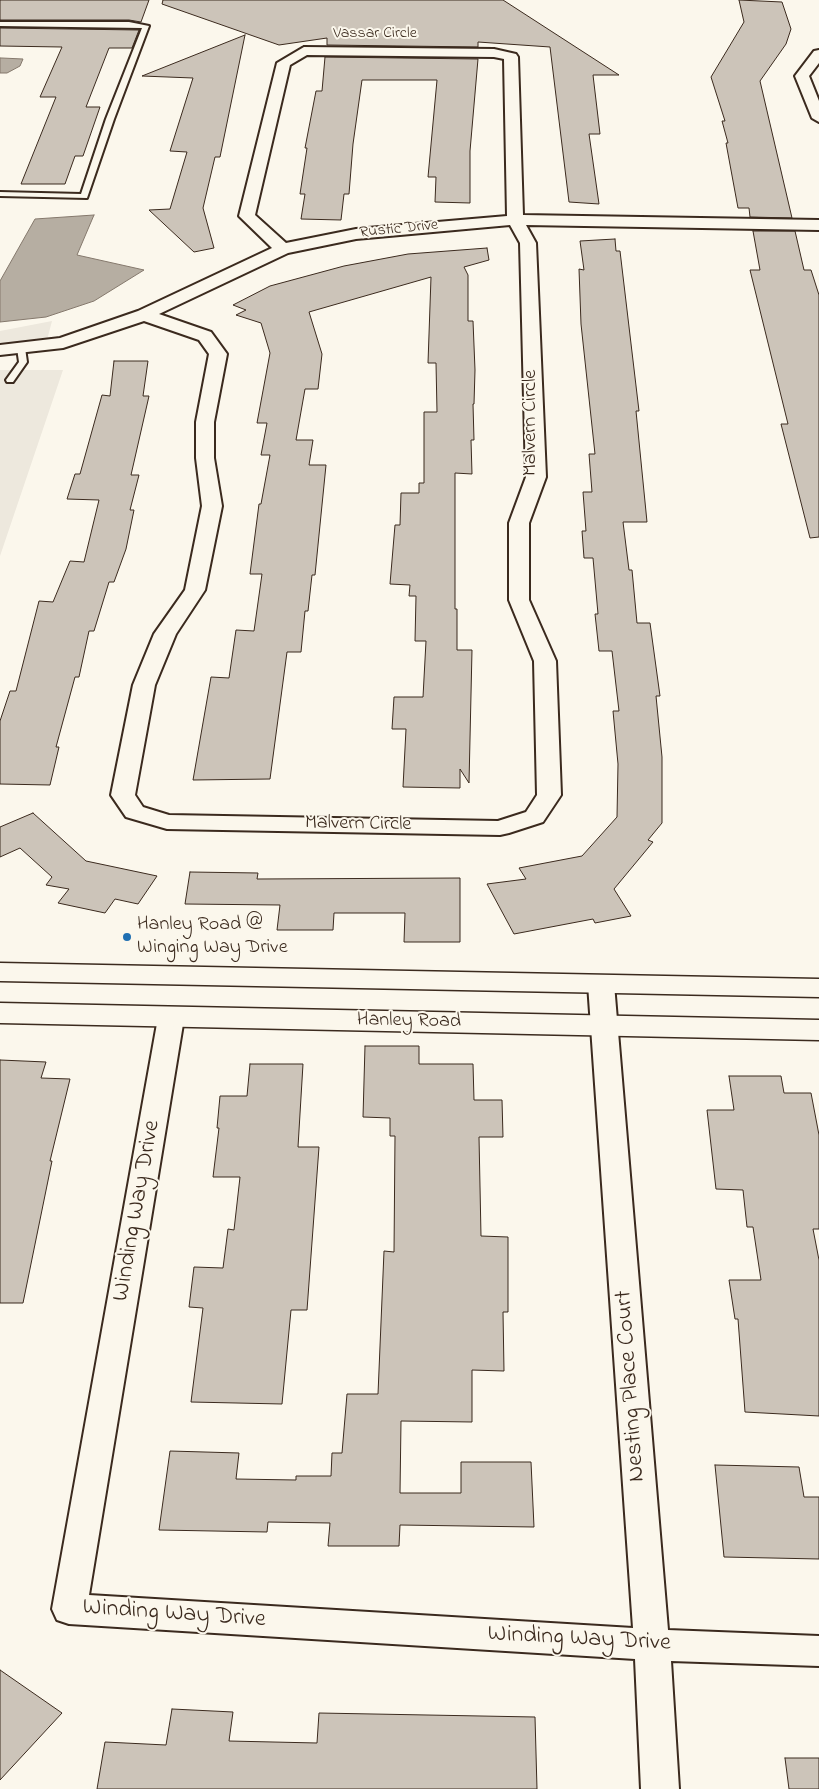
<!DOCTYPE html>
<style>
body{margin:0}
canvas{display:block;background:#fbf7ec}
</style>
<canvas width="819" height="1789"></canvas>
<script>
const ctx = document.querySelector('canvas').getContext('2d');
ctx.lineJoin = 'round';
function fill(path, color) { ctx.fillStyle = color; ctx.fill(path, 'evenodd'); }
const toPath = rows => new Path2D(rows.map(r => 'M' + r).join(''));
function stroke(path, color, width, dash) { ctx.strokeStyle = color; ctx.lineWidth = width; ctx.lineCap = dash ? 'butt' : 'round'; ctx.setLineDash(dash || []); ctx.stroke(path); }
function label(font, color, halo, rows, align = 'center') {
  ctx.font = font + ' "Indie Flower",sans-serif'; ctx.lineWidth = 4; ctx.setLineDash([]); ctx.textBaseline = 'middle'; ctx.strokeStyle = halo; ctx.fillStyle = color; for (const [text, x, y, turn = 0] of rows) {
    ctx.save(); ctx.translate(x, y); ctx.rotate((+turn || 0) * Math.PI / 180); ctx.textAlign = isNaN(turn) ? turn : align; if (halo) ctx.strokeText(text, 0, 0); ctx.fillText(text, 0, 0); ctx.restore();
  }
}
const built = toPath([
 [52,321,47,340,0,345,0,331],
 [0,370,63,370,0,556]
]);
const water = toPath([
 [0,58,2,58,23,59,20,66,7,73,0,73,0,58],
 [94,215,77,255,144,270,94,301,46,317,0,322,0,281,35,219,94,215]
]);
const building = toPath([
 [0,0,149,0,141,22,129,20,0,20,0,0],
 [163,0,503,0,619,75,593,75,600,134,589,134,599,204,569,202,550,47,478,42,478,47,327,45,327,38,279,45,162,4,163,0],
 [739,0,782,2,791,29,786,44,760,81,792,218,750,217,749,208,738,208,726,143,728,143,722,121,725,121,711,77,744,22,739,0],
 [0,28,139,30,132,48,109,48,86,107,100,107,83,156,75,156,65,184,21,184,56,97,40,97,62,47,0,46,0,28],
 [245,35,220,157,215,157,203,208,214,248,194,252,149,210,170,209,187,152,170,151,193,78,142,76,245,35],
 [325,57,478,59,470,151,470,203,435,202,436,177,428,177,437,80,362,80,353,144,349,194,344,194,341,220,301,219,305,194,300,194,307,148,305,148,316,91,322,91,325,57],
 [753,231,795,231,804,270,811,270,819,295,819,537,810,538,781,424,788,424,750,270,760,270,753,231],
 [615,239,616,251,620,251,639,411,636,411,647,522,623,522,629,570,632,570,637,623,650,623,660,696,656,696,662,757,662,823,648,840,653,842,614,889,631,916,595,923,593,919,514,934,487,884,526,879,519,868,582,856,617,817,618,764,613,711,619,711,612,651,599,651,595,614,598,614,593,558,584,558,582,531,586,531,583,492,592,492,589,454,595,454,581,324,579,269,584,270,580,241,615,239],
 [487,248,489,260,464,267,468,275,468,321,473,321,475,370,474,404,473,404,474,440,471,440,472,474,455,473,455,609,457,609,457,650,472,650,469,783,460,769,460,788,403,787,406,729,392,729,394,697,423,697,426,641,415,641,416,596,409,596,410,585,390,584,395,525,400,525,401,493,419,493,419,483,424,483,424,412,437,412,436,363,428,363,431,277,309,312,322,354,318,389,305,389,296,440,313,440,309,465,326,465,315,575,312,575,308,611,305,611,301,652,287,652,270,779,193,780,211,677,229,678,236,630,254,631,262,574,250,574,259,504,261,504,270,455,261,455,267,423,257,423,270,353,261,323,236,315,246,310,233,305,270,286,344,266,408,254,487,248],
 [114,361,148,361,143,396,149,396,131,475,139,475,130,510,134,510,126,549,114,582,109,582,94,631,89,631,79,677,75,677,56,747,59,747,50,785,0,784,0,721,10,691,16,691,39,601,53,602,70,561,84,562,99,500,67,499,75,474,80,474,102,395,110,396,114,361],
 [33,813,86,861,157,876,138,904,115,899,105,913,58,903,69,889,46,885,52,877,20,848,0,857,0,827,33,813],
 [190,872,258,873,257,879,460,878,460,942,404,942,405,913,334,913,333,930,277,930,280,905,185,904,190,872],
 [365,1046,419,1046,419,1064,473,1064,474,1100,502,1100,503,1137,479,1137,481,1236,508,1237,508,1312,503,1312,504,1371,472,1370,472,1422,401,1421,400,1493,461,1493,461,1462,531,1462,534,1527,400,1525,399,1546,328,1546,330,1523,268,1522,267,1532,159,1530,170,1451,239,1453,236,1479,296,1480,296,1476,331,1476,332,1453,342,1453,347,1394,378,1394,384,1251,394,1252,395,1136,390,1136,390,1118,363,1117,365,1046],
 [0,1060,46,1062,41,1078,70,1079,50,1161,52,1161,23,1303,0,1303,0,1060],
 [250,1064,303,1064,298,1147,319,1147,307,1310,291,1310,282,1404,191,1402,203,1308,189,1307,194,1267,223,1268,228,1229,234,1230,240,1177,213,1177,219,1128,217,1128,220,1096,247,1096,250,1064],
 [729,1076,781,1076,784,1093,811,1093,819,1135,819,1229,813,1229,819,1260,819,1416,745,1412,738,1319,735,1319,729,1280,761,1280,753,1227,747,1227,743,1190,716,1189,707,1110,734,1110,729,1076],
 [715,1465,799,1467,804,1497,819,1497,819,1559,724,1557,715,1465],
 [0,1670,62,1713,0,1780,0,1670],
 [172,1709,233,1712,229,1741,317,1743,319,1713,535,1717,537,1789,97,1789,105,1742,166,1745,172,1709],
 [785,1758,819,1758,819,1789,789,1789,785,1758]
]);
const service = toPath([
 [0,22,129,22,149,26,114,119,87,198,0,196,0,192,81,194,106,119,142,28,0,26,0,22],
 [21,345,25,348,27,362,13,382,7,382,6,380,19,362,17,348,21,345]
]);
const minor = toPath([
 [304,47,494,49,516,54,518,57,523,215,819,220,819,230,526,225,536,243,546,477,529,523,529,600,556,661,561,795,543,822,509,833,500,835,167,829,126,817,111,795,133,685,154,634,185,590,202,506,196,458,196,422,209,354,199,340,144,321,63,348,0,355,0,345,60,338,138,311,272,248,239,216,277,63,304,47],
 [307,55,494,57,504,59,507,216,356,229,286,243,255,215,290,65,307,55],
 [510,225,520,243,526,477,509,523,509,600,534,661,537,795,526,812,498,821,169,815,143,807,135,795,155,685,176,634,205,590,222,506,214,458,214,422,227,354,211,332,159,314,288,253,356,239,510,225],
 [819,50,819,63,809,76,819,101,819,122,812,118,795,76,814,51,819,50],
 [601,976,610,978,614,984,668,1630,819,1636,819,1666,671,1661,679,1789,641,1789,635,1659,69,1624,57,1620,52,1609,158,1018,162,1012,171,1009,180,1012,184,1018,89,1595,633,1628,588,984,592,978,601,976]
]);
const secondary = toPath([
 [0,963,819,979,819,997,0,981,0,963],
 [0,1003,819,1020,819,1040,0,1023,0,1003]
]);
const markers = [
 [127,937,5,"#1f6fb2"]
];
const farStreetnames = [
 ["Vassar Circle",375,34],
 ["Rustic Drive",399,230,-6]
];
const streetNames = [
 ["Malvern Circle",532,423,-90],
 ["Malvern Circle",358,825,1],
 ["Hanley Road",409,1022,1]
];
const poiNames = [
 ["Hanley Road @",137,926],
 ["Winging Way Drive",137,949]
];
const nearStreetnames = [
 ["Winding Way Drive",138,1211,-80],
 ["Nesting Place Court",632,1386,-94],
 ["Winding Way Drive",174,1615,4],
 ["Winding Way Drive",579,1640,3]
];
fill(built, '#ede8dd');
fill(water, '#b6aea2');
stroke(water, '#85796d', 1);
fill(building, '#ccc4b9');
stroke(building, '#3b2a1e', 1);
stroke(service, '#3b2a1e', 4);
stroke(minor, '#3b2a1e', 4);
stroke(secondary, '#3b2a1e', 3);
fill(service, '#fbf7ec');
fill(minor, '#fbf7ec');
fill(secondary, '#fbf7ec');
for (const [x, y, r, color] of markers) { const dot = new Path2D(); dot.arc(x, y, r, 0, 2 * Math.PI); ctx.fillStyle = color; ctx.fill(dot); stroke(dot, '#fbf7ec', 2); }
label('16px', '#3b2a1e', '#fbf7ec', farStreetnames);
label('20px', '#3b2a1e', '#fbf7ec', streetNames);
label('20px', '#3b2a1e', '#fbf7ec', poiNames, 'left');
label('24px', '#3b2a1e', '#fbf7ec', nearStreetnames);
</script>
